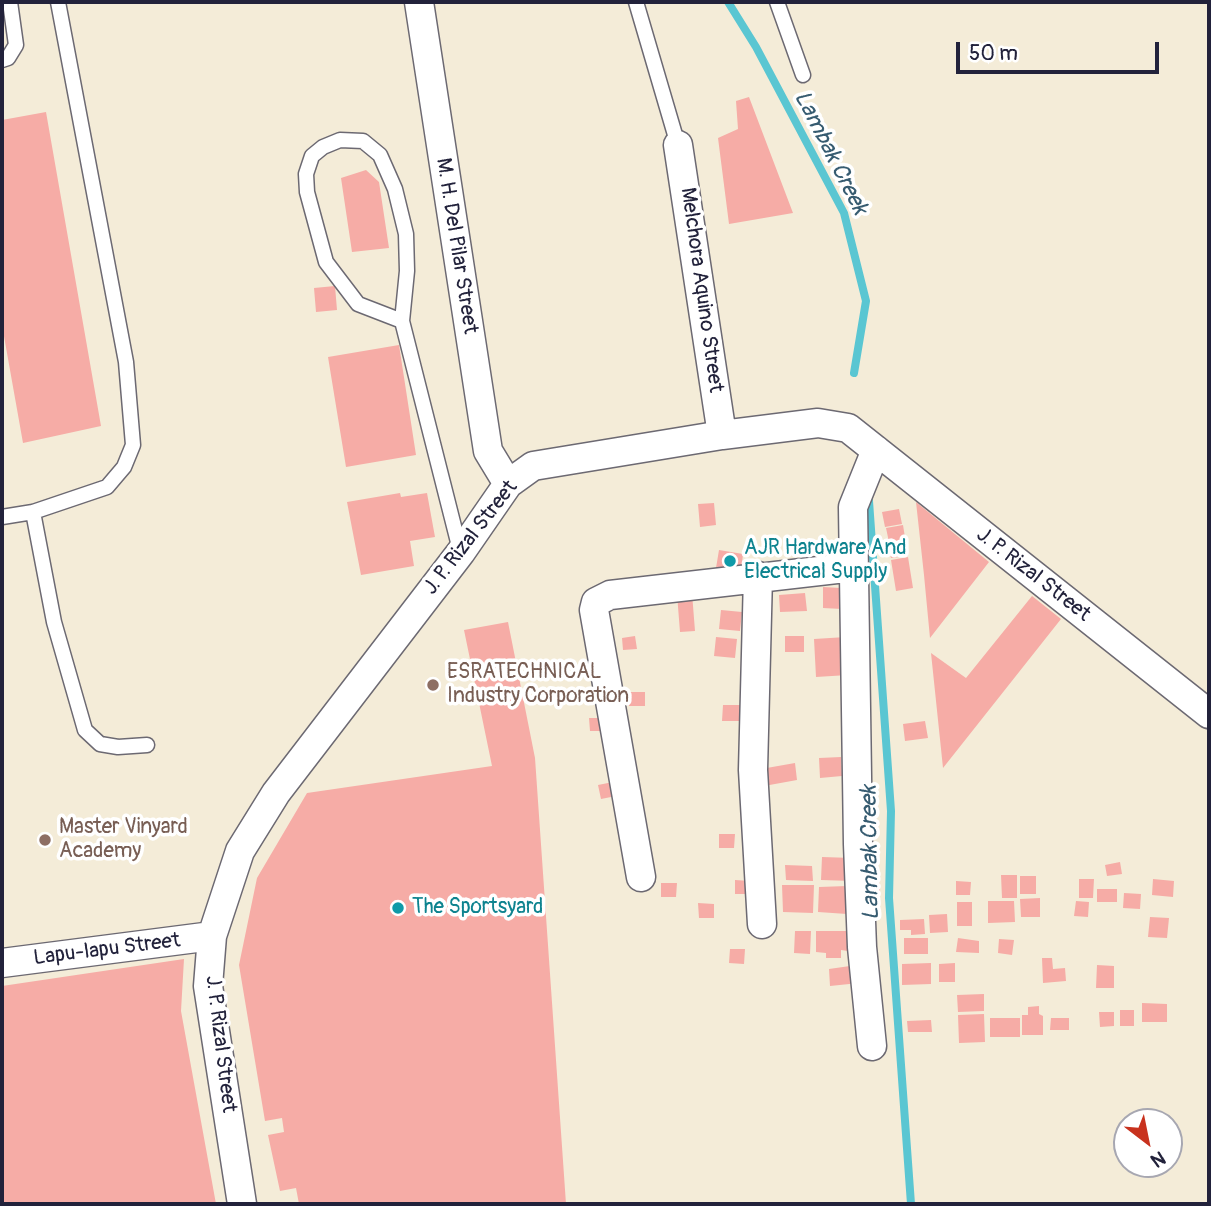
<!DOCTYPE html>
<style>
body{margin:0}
#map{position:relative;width:1211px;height:1206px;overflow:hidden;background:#f4ecd8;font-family:Pangolin,sans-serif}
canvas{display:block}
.frame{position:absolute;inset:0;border:4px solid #22223b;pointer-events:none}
.north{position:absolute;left:1113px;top:1108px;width:70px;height:70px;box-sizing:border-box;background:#fff;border:2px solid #a7a7b1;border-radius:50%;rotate:148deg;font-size:19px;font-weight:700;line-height:28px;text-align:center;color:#22223b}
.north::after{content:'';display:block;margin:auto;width:24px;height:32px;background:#c8321e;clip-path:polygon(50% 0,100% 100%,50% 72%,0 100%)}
.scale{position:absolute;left:956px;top:42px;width:203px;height:32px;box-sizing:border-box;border:4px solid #22223b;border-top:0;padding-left:9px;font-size:21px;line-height:24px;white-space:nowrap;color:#22223b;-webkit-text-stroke:5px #fff;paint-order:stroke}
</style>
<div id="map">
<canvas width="1211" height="1206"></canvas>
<div class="frame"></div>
<div class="north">N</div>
<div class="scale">50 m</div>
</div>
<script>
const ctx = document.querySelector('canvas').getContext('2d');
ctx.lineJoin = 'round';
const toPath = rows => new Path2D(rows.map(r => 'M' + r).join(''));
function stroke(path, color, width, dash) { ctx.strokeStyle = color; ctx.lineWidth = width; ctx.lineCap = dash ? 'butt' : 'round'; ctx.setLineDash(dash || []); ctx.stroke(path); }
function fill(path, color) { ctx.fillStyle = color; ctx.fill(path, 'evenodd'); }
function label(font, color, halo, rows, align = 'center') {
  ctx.font = font + ' Pangolin,sans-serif'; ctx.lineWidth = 7; ctx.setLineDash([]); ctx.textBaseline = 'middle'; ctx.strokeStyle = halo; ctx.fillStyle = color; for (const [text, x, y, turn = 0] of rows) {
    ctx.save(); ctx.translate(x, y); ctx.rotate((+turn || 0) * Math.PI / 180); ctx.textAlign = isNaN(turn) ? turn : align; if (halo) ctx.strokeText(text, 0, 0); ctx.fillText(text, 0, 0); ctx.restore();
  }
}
const stream = toPath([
 [728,2,756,47,844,213,866,301,854,373],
 [869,501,891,811,889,898,911,1204]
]);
const building = toPath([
 [749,97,793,213,729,224,718,138,738,129,736,101],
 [46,112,101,426,23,443,2,325,2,120],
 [366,170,379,182,389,248,352,252,341,178],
 [335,286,337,310,316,312,314,288],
 [399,345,416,455,346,467,328,357],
 [400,493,401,497,427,493,435,537,410,541,414,566,361,575,347,502],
 [916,502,989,562,930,638,924,575],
 [714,503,716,525,700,527,698,504],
 [899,509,902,524,885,527,882,512],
 [903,525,908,556,891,558,888,544,900,541,889,542,886,528],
 [719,550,743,554,741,572,716,568],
 [908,557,913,588,896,591,891,560],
 [823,587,841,588,842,609,823,608],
 [692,593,695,631,680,632,677,594],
 [805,593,807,611,780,612,779,595],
 [1032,596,1061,619,943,768,931,653,966,678],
 [721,610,742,612,740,631,719,629],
 [508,622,535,758,566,1204,299,1204,296,1188,280,1191,268,1135,284,1132,282,1118,265,1121,239,965,257,878,307,793,492,766,464,630],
 [635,636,637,649,623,650,622,638],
 [785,636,804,636,804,652,785,652],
 [716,637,737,639,735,658,714,656],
 [846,637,848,675,816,677,814,639],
 [629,692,645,692,645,706,629,706],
 [723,705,743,705,743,721,722,721],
 [589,718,603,718,603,731,590,731],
 [925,721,928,738,905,741,903,724],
 [841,757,842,776,820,778,819,758],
 [795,763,797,780,764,786,761,769],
 [613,782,616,796,601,799,598,785],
 [719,834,735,834,734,848,719,848],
 [822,857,853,858,853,881,821,880],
 [1120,862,1122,874,1107,876,1105,865],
 [785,865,812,866,813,881,786,880],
 [1001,875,1017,875,1017,898,1002,898],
 [1020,876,1036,876,1036,894,1020,894],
 [1079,879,1094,879,1093,898,1079,898],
 [1153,879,1174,881,1173,897,1152,895],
 [735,880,750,881,749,894,735,894],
 [956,881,971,882,970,895,956,895],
 [661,883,677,883,676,897,661,897],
 [863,883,880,883,880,918,864,916],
 [782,885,814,885,813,913,783,912],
 [847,886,847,914,818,912,819,887],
 [1097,889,1117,889,1117,902,1097,902],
 [1124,893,1141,894,1140,909,1123,908],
 [1040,898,1040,917,1021,917,1020,899],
 [988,901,1014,901,1015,922,988,923],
 [1076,901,1089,902,1088,917,1074,916],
 [957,902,972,902,972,926,957,926],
 [698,903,714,904,714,918,699,918],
 [947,914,948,932,930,933,929,915],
 [1150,917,1169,918,1167,938,1148,937],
 [924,919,925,934,911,935,911,930,900,930,900,920],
 [795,931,811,931,810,954,794,953],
 [816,931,849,931,848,951,841,950,841,958,826,958,826,953,816,952],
 [904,938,928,938,928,954,904,954],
 [958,938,979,941,979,953,956,952],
 [999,939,1014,940,1012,955,998,953],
 [730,949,745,949,744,964,729,963],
 [1042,958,1052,958,1053,969,1065,968,1066,981,1043,983],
 [184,959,181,1011,216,1204,2,1204,2,986],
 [931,963,931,984,902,985,902,964],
 [955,963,955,982,939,982,939,964],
 [857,965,859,983,830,986,829,969],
 [1097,965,1114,966,1114,988,1096,988],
 [984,994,984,1011,958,1012,957,995],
 [1142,1003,1167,1004,1167,1022,1142,1022],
 [1039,1006,1039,1014,1043,1016,1043,1035,1022,1035,1022,1015,1028,1015,1028,1007],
 [1120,1010,1134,1010,1134,1026,1120,1026],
 [1099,1012,1114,1012,1114,1026,1100,1027],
 [984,1014,985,1042,959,1043,958,1015],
 [990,1018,1020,1018,1020,1037,990,1037],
 [1051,1018,1069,1018,1069,1030,1050,1030],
 [931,1020,932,1032,908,1032,907,1021]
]);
const service = toPath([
 [636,2,678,145],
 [777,2,803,75],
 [2,60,8,58,16,45,10,2],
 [402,321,358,304,326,262,307,192,306,174,312,156,323,147,340,140,363,141,380,155,395,189,406,234,407,271,402,321,460,550],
 [33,512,54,622,85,730,100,744,118,747,147,745],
 [2,517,33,512,107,487,124,467,133,445,126,362,58,2]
]);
const minor = toPath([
 [419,2,488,451,508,484],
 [678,145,722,435],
 [758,576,753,770,762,924],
 [641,877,594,610,596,602,610,595,854,567],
 [2,963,212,936],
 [872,1046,862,947,858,844,853,507,876,450],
 [242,1204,208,986,212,936,240,851,276,793,461,552,508,484,533,466,722,435,818,423,848,428,1209,714]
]);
const markers = [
 [730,561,7,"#0f9aa8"],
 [433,685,7,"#8d6e63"],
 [45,840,7,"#8d6e63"],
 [398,908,7,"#0f9aa8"]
];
const streetNames = [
 ["M. H. Del Pilar Street",456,246,81],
 ["Melchora Aquino Street",701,290,82],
 ["J. P. Rizal Street",471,538,-52],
 ["J. P. Rizal Street",1033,575,38],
 ["Lapu-lapu Street",107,950,-7],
 ["J. P. Rizal Street",220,1044,83]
];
const cultureNames = [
 ["AJR Hardware And",744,549],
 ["Electrical Supply",744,573],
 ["The Sportsyard",412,908]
];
const educationNames = [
 ["ESRATECHNICAL",447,673],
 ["Industry Corporation",447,697],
 ["Master Vinyard",59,828],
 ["Academy",59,852]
];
const waterNames = [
 ["Lambak Creek",830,153,63],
 ["Lambak Creek",871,853,-91]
];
stroke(stream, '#5ac6d2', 8);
fill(building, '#f6aca6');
stroke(service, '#6c6972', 17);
stroke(minor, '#6c6972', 31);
stroke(service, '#fff', 14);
stroke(minor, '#fff', 28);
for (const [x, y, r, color] of markers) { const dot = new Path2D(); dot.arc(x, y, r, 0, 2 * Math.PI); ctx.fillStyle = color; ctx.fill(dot); stroke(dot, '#fff', 2.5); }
label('21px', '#22223b', '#fff', streetNames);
label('21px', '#0d838f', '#fff', cultureNames, 'left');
label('21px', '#785e54', '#fff', educationNames, 'left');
label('italic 23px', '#365b70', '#fff', waterNames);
</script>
